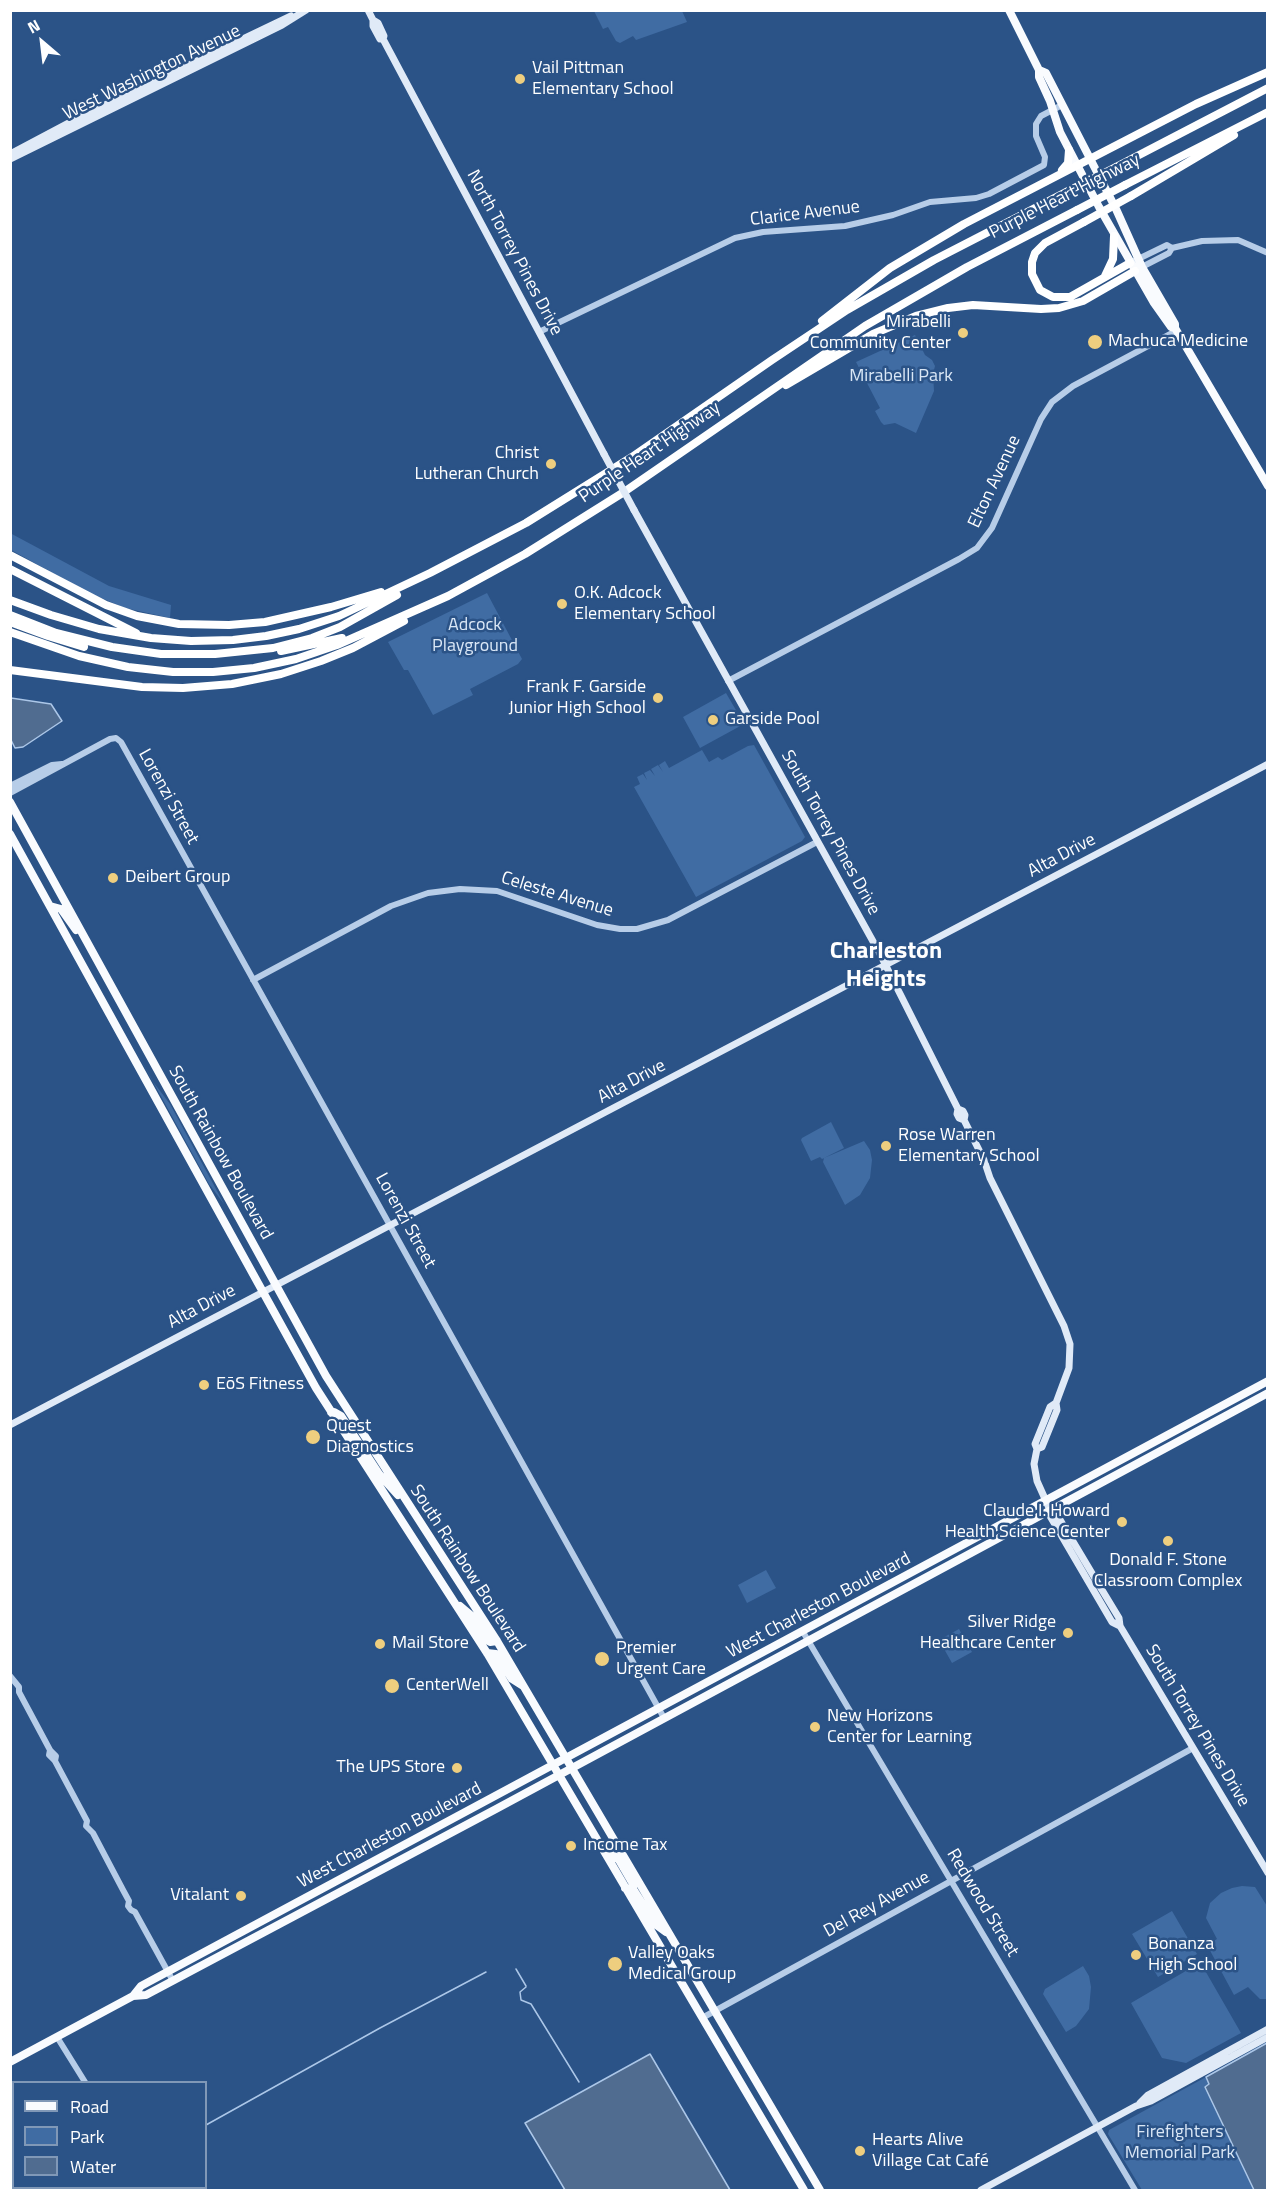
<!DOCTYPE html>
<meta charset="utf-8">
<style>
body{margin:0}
#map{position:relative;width:1278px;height:2201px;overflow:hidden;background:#2b5387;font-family:"Titillium Web",sans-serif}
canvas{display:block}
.frame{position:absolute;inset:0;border:12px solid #fff;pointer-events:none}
.legend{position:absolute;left:12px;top:2081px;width:195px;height:108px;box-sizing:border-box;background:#2b5387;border:2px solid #8098b7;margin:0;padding:8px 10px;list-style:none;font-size:18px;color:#fff}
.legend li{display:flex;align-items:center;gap:12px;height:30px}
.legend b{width:30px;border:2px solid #8098b7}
.north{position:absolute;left:12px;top:12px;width:60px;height:60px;-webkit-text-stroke:4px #2b5387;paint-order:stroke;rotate:332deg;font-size:16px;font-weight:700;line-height:24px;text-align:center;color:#fff}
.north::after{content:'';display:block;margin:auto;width:21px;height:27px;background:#fff;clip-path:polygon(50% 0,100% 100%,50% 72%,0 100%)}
</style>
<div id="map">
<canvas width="1278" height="2201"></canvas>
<div class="frame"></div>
<ul class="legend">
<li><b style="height:8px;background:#f9fbfe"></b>Road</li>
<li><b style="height:16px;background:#406ca3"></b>Park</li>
<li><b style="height:16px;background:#506c90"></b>Water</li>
</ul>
<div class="north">N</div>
</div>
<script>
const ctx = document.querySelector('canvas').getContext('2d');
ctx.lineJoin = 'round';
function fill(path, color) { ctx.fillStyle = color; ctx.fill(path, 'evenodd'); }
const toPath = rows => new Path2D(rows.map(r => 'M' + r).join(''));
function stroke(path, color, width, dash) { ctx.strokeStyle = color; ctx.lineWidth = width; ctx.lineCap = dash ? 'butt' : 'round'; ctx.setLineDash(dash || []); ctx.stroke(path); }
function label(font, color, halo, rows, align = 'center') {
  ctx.font = font + ' "Titillium Web",sans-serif'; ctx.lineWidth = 5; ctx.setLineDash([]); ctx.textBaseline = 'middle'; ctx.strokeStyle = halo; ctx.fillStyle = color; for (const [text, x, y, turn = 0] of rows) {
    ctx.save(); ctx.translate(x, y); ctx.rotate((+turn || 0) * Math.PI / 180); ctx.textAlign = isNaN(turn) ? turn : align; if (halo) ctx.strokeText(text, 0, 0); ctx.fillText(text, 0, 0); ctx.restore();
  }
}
const green = toPath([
 [594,11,682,11,687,22,636,40,633,36,620,43,616,41,608,27,603,29],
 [915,335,925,355,932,360,935,366,933,374,934,391,916,433,895,423,884,425,881,422,875,411,880,408,856,362],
 [10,533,109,586,171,605,170,618,125,608,87,592,11,550],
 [487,593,522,659,518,664,470,689,473,695,433,715,408,670,404,670,388,642],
 [726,693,744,724,700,748,683,717],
 [754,745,805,837,802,841,696,897,634,787,640,784,637,777,643,774,647,780,644,773,650,770,655,776,651,769,658,765,663,772,659,765,665,761,669,768,702,750,709,762,718,757,722,760,748,746],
 [122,1025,154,1083,170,1104,264,1278,224,1204,209,1184],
 [831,1122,844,1148,822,1159,820,1157,811,1161,801,1140,802,1138],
 [864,1141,870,1150,872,1160,870,1178,860,1195,845,1205,823,1162,824,1158],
 [766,1570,776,1588,747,1603,738,1585],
 [959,1629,972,1652,952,1663,939,1640],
 [1242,1886,1255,1887,1267,1906,1267,1999,1260,1999,1248,1987,1234,1995,1207,1945,1217,1939,1206,1918,1210,1903,1221,1893,1232,1888],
 [1172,1911,1197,1954,1158,1977,1132,1934],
 [1196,1965,1203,1967,1241,2033,1186,2063,1162,2058,1131,2003],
 [1083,1966,1089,1976,1091,1987,1089,2009,1076,2026,1066,2032,1043,1994,1045,1989],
 [1206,2077,1210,2085,1206,2087,1254,2190,1142,2190,1108,2134,1109,2130]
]);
const water = toPath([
 [11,698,51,704,62,721,23,747,15,748,11,740,11,698],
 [1267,2043,1267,2190,1254,2190,1205,2087,1209,2084,1206,2077,1267,2043],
 [650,2054,730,2190,565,2190,525,2123,650,2054]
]);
const stream = toPath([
 [516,1969,526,1986],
 [526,1987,520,1992,521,2000,531,2004,579,2082],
 [206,2125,380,2028,486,1972],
 [79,2190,85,2188]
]);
const tertiary = toPath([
 [1130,263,1167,245,1172,248,1202,241,1238,240,1268,253],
 [1138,269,1169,253,1172,248],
 [539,332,735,238,763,232,845,226,893,215,930,202,976,198,989,194,1044,165,1045,157,1036,136,1036,124,1041,116,1062,105],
 [728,681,959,559,977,548,992,528,1041,419,1052,402,1073,386,1176,331],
 [10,786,52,765,62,764],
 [10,793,110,739,116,738,121,742,664,1718],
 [253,980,391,906,428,893,460,889,497,891,597,925,620,929,637,929,668,920,817,842],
 [803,1632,1135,2190],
 [10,1676,19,1687,19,1692,50,1750,56,1756,55,1761],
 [50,1750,49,1755,55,1761,87,1821,86,1826,93,1833,123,1890,129,1901,128,1906,131,1910,135,1912,173,1981],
 [702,2018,1193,1748],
 [57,2037,85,2082],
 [149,2188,151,2190]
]);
const secondary = toPath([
 [368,10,373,20,378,23,384,36,383,39],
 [373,20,373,26,380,39,383,39],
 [383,39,604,454],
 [10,154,76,119,291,16],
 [10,159,282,25,306,10],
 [634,510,880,954,958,1109,957,1114,959,1118,964,1120],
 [958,1109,963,1111,965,1115,964,1120,984,1160,990,1178,1064,1326,1070,1344,1069,1368,1056,1403,1057,1410,1042,1447,1037,1449],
 [1056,1403,1050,1407,1035,1444,1037,1449,1034,1464,1037,1481,1050,1510,1050,1516,1112,1622,1120,1626],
 [10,1425,1268,764],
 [1050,1510,1056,1513,1099,1585,1119,1618,1120,1626,1268,1873],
 [1140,2103,1148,2095,1268,2029],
 [981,2190,1136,2106,1151,2101,1268,2037]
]);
const primary = toPath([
 [1009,10,1039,70,1039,77,1050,101,1060,132,1099,207,1154,303,1171,327,1175,328],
 [1039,70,1046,73,1116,209,1142,267,1175,324,1175,328,1268,486],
 [10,802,326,1376,497,1641,820,2190],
 [10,834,316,1388,487,1653,804,2190],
 [50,906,61,909,76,930],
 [331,1412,334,1412,341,1416,379,1474,398,1495],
 [460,1606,473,1617,487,1640,490,1642,497,1641],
 [487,1653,496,1654,512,1679,523,1686],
 [606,1849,619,1860,633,1884,639,1883],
 [625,1888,633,1889,655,1924,666,1932],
 [133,1996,141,1986,1268,1381],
 [10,2062,133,1996,146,1995,496,1809,1268,1393]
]);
const motorway = toPath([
 [1116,167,1268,88],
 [1062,170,1068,163,1069,150],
 [1125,185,1268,112],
 [1131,196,1234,135],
 [1084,222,1045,243,1035,253,1032,262,1032,274,1040,290,1053,297,1070,297,1130,263],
 [1105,276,1113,259,1114,236],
 [822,321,890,268,964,224,1196,104,1268,72],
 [786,385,873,334,916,316,948,308,973,305,1041,309,1059,308,1083,301,1135,271],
 [10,555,106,605,137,616,179,624,229,625,265,622,331,607,381,592],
 [10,569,136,633],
 [10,600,51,615,99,629,151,638,191,641,233,640,266,636,299,629,339,616,430,573,526,523,632,457,772,360,847,310,934,260,1068,191],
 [10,615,56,633,112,647,161,654,215,654,273,648,312,638,340,627,397,595],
 [10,622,48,636,84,647],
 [10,632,79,656,128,667,173,672,213,672,254,668,296,659,337,645,448,596,525,554,624,492,865,326,967,267,1077,210],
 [281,651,342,638],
 [10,670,142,687,183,688,232,684,281,674,321,661,353,648,404,621]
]);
const secondaryBridge = toPath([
 [604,454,634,510]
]);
const motorwayBridge = toPath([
 [1068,191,1116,167],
 [1077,210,1125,185],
 [1084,222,1131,196]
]);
const markers = [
 [520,79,6,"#eece7f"],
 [963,333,6,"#eece7f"],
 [1095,342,8,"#eece7f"],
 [551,464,6,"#eece7f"],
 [562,604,6,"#eece7f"],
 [658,698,6,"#eece7f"],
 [713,720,6,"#eece7f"],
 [113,878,6,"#eece7f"],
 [886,1146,6,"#eece7f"],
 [204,1385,6,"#eece7f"],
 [313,1437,8,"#eece7f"],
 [1122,1522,6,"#eece7f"],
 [1168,1541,6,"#eece7f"],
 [1068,1633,6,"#eece7f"],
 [380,1644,6,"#eece7f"],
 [602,1659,8,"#eece7f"],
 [392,1686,8,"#eece7f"],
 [815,1727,6,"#eece7f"],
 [457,1768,6,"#eece7f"],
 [571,1846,6,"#eece7f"],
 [241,1896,6,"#eece7f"],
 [1136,1955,6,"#eece7f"],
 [615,1964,8,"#eece7f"],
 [860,2151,6,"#eece7f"]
];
const poiNames = [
 ["Vail Pittman",532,69],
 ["Elementary School",532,90],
 ["Mirabelli",951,323,"right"],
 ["Community Center",951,344,"right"],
 ["Machuca Medicine",1108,342],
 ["Christ",539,454,"right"],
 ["Lutheran Church",539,475,"right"],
 ["O.K. Adcock",574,594],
 ["Elementary School",574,615],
 ["Frank F. Garside",646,688,"right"],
 ["Junior High School",646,709,"right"],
 ["Garside Pool",725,720],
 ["Deibert Group",125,878],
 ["Rose Warren",898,1136],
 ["Elementary School",898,1157],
 ["EōS Fitness",216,1385],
 ["Quest",326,1427],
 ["Diagnostics",326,1448],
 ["Claude I. Howard",1110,1512,"right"],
 ["Health Science Center",1110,1533,"right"],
 ["Donald F. Stone",1168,1561,"center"],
 ["Classroom Complex",1168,1582,"center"],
 ["Silver Ridge",1056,1623,"right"],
 ["Healthcare Center",1056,1644,"right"],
 ["Mail Store",392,1644],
 ["Premier",616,1649],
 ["Urgent Care",616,1670],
 ["CenterWell",406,1686],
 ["New Horizons",827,1717],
 ["Center for Learning",827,1738],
 ["The UPS Store",445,1768,"right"],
 ["Income Tax",583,1846],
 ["Vitalant",229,1896,"right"],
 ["Bonanza",1148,1945],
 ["High School",1148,1966],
 ["Valley Oaks",628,1954],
 ["Medical Group",628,1975],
 ["Hearts Alive",872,2141],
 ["Village Cat Café",872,2162]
];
const streetNames = [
 ["West Washington Avenue",152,73,-26],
 ["Purple Heart Highway",1065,197,-27],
 ["Clarice Avenue",805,214,-7],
 ["North Torrey Pines Drive",514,253,62],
 ["Purple Heart Highway",650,453,-34],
 ["Elton Avenue",995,482,-65],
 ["Lorenzi Street",168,797,61],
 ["South Torrey Pines Drive",830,833,61],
 ["Alta Drive",1062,856,-28],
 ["Celeste Avenue",557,895,17],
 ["Alta Drive",632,1082,-28],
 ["South Rainbow Boulevard",220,1153,61],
 ["Lorenzi Street",405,1221,61],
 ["Alta Drive",202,1307,-28],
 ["South Rainbow Boulevard",467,1569,57],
 ["West Charleston Boulevard",819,1606,-28],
 ["South Torrey Pines Drive",1197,1726,59],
 ["West Charleston Boulevard",390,1836,-28],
 ["Redwood Street",982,1903,59],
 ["Del Rey Avenue",877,1905,-29]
];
const parkNames = [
 ["Mirabelli Park",901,377],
 ["Adcock",475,626],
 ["Playground",475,647],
 ["Firefighters",1180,2133],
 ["Memorial Park",1180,2154]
];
const districtNames = [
 ["Charleston",886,952],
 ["Heights",886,980]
];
fill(green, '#406ca3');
fill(water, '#506c90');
stroke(water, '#acc7e8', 1.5);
stroke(stream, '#acc7e8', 1.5);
stroke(tertiary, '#b7cde8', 6);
stroke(secondary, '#e0eaf7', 7);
stroke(primary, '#f9fbfe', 8);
stroke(motorway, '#fff', 8);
stroke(secondaryBridge, '#e0eaf7', 7);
stroke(motorwayBridge, '#fff', 8);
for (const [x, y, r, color] of markers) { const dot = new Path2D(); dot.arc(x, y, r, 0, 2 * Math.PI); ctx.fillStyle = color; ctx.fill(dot); stroke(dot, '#2b5387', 2); }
label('18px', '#fff', '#2b5387', poiNames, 'left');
label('18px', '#fff', '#2b5387', streetNames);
label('18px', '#dae7f6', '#2b5387', parkNames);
label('bold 24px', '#fff', '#2b5387', districtNames);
</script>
